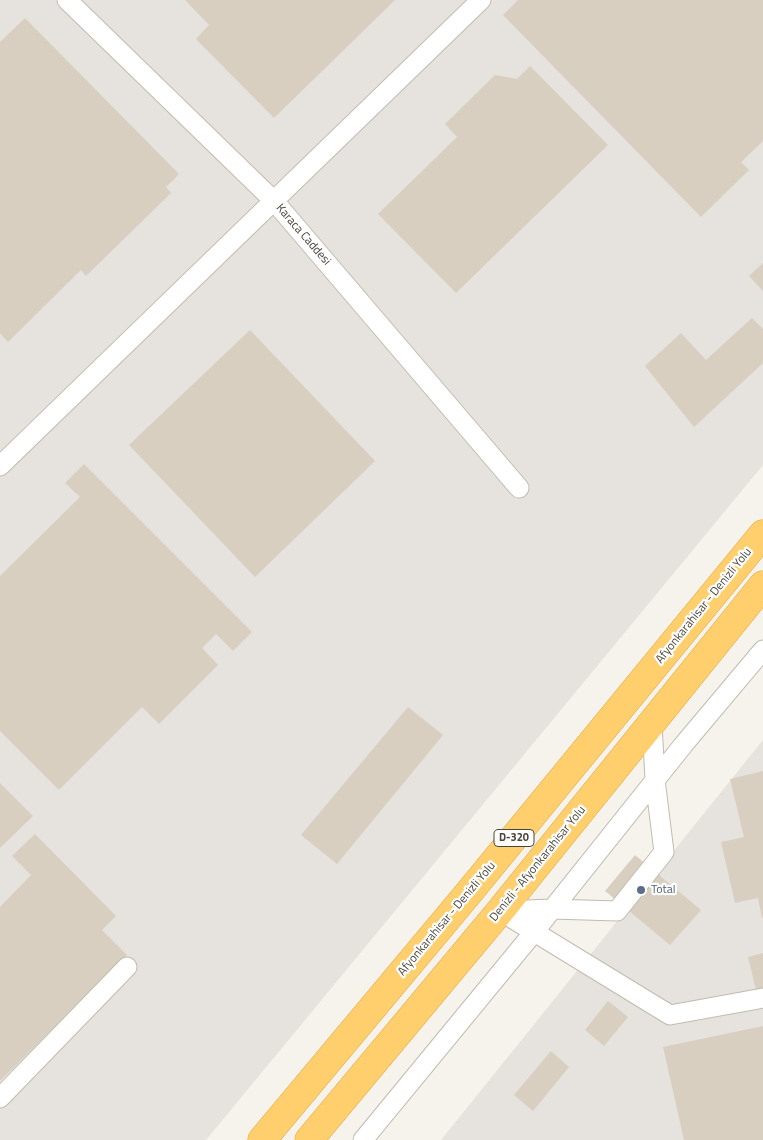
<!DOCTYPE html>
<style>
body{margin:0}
canvas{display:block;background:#f6f3ec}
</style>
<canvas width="763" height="1140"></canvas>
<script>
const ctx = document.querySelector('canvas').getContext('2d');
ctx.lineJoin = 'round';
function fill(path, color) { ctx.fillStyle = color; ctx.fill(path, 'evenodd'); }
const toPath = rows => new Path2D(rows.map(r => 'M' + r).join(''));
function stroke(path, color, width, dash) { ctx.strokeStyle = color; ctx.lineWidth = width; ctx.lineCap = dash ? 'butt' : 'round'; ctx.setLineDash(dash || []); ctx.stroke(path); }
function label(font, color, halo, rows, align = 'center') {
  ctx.font = font + ' "Titillium Web",sans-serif'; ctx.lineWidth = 4.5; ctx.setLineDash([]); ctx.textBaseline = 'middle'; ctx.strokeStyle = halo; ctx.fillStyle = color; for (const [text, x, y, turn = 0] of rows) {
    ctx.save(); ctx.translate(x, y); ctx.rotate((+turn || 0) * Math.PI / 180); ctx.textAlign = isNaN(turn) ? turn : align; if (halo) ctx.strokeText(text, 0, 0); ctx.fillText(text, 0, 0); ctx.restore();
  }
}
const industrial = toPath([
 [0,0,763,0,763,465,206,1140,0,1140],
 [763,740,763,1140,441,1140]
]);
const building = toPath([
 [185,0,395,0,274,118,196,39,209,25],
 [518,0,763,0,763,141,741,162,749,170,701,217,503,15],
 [25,18,179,174,166,187,171,193,86,276,81,270,8,342,0,333,0,42],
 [530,66,608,145,456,293,378,214,457,137,445,124,495,75,517,79],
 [763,263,763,291,749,276],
 [752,318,763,329,763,363,694,427,645,366,681,333,706,360],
 [250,330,375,461,255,577,129,445],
 [84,464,252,632,233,651,216,634,202,648,218,665,159,724,142,707,59,790,0,731,0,576,80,497,65,483],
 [408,707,443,735,337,864,301,835],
 [763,771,763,918,762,918,758,898,735,903,721,842,744,837,730,779],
 [0,783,33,816,0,848],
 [35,834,116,916,102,930,127,955,0,1081,0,907,31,875,12,856],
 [635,855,701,910,670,945,605,891],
 [763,953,763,989,756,990,748,957],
 [608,1001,628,1017,604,1046,585,1030],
 [763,1026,763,1140,684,1140,663,1047],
 [551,1051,569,1067,533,1111,514,1095]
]);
const minor = toPath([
 [67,0,274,201,519,488],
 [0,466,481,0],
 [500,911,552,909,617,911,664,852,655,780,652,723],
 [500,911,670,1015,763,998],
 [0,1098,127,967],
 [363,1140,534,932,684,744,763,650]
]);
const highway = toPath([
 [262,1140,471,890,763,534],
 [309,1140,500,911,763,585]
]);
const markers = [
 [641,890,5,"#5c6f8a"]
];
const shields = [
 [514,838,40]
];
const shieldNames = [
 ["D-320",514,838]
];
const streetNames = [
 ["Karaca Caddesi",303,235,49],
 ["Afyonkarahisar - Denizli Yolu",704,606,-51],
 ["Denizli - Afyonkarahisar Yolu",538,864,-51],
 ["Afyonkarahisar - Denizli Yolu",447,919,-50]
];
const serviceNames = [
 ["Total",651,890]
];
fill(industrial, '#e6e2dd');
fill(building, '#d8cfc1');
stroke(minor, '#c2bbae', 21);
stroke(highway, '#e0a43c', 29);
stroke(minor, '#fff', 19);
stroke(highway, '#ffcf6e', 28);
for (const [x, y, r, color] of markers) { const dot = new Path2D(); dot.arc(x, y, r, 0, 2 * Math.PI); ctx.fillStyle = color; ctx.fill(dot); stroke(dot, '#fff', 2); }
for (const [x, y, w] of shields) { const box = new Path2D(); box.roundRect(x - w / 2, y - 8.5, w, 17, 4); ctx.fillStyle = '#fff'; ctx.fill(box); stroke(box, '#4b4439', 1); }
label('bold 11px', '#4b4439', null, shieldNames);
label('12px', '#4b4439', '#fff', streetNames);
label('12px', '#4e5e75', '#fff', serviceNames, 'left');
</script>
